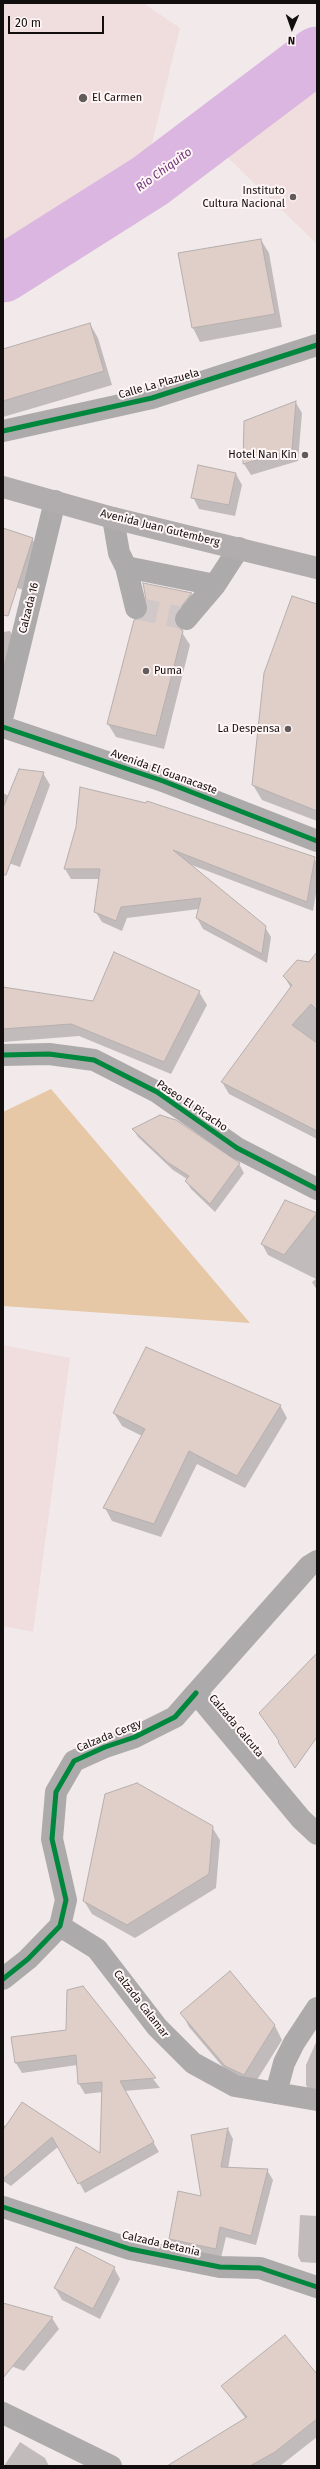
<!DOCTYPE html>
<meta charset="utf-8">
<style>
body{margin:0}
#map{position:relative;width:320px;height:2469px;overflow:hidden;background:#f2eaea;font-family:"Fira Sans",sans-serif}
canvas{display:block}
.frame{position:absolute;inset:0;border:4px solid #130e0e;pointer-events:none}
.north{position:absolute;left:272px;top:8px;width:40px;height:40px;-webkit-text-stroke:3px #fff5f5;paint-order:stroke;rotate:182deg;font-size:11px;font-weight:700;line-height:16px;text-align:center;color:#130e0e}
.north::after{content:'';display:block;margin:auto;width:14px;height:18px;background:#130e0e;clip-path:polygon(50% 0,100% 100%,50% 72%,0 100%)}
.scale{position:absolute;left:8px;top:16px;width:96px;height:18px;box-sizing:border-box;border:2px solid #130e0e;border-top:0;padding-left:5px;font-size:12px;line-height:14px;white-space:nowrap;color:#130e0e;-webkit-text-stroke:3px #fff5f5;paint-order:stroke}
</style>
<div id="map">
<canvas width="320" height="2469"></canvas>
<div class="frame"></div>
<div class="north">N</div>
<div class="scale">20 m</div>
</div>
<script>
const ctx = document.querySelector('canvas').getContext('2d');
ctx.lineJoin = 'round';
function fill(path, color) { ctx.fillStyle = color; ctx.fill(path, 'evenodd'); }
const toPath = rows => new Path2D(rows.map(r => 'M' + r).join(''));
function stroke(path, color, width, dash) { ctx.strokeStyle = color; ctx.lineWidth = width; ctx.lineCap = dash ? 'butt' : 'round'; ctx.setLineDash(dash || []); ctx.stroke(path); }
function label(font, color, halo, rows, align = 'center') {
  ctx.font = font + ' "Fira Sans",sans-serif'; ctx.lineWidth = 4; ctx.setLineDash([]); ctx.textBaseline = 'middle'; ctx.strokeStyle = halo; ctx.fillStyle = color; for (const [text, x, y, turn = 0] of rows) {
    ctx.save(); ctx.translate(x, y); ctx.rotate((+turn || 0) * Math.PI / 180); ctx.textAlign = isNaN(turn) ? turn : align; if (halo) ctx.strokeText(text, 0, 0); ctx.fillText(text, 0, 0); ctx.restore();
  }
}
const built = toPath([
 [3,3,143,3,180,28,146,169,3,257],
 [317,87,317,244,221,151],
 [3,1345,70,1358,33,1632,3,1626]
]);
const forest = toPath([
 [51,1089,250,1323,3,1306,3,1112]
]);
const shadow = toPath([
 [261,240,269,253,282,327,200,342,193,328,179,254],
 [90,324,98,338,112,385,3,417,3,350],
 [296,403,302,413,298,461,251,475,244,464,245,421],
 [236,474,242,485,235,516,199,509,193,497],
 [3,530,32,539,39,550,26,591,3,583],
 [191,594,199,607,181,631,190,645,164,749,116,737,108,724,145,618],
 [317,605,317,821,262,800,253,785],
 [10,631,16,642,3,698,3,632],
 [43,773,50,785,20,867,3,861,3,793,9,796],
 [77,827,314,858,317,863,317,888,313,911,189,864,265,927,271,937,267,963,203,929,197,918,199,909,127,918,122,931,102,922,95,911,99,879,71,879,65,869],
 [298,961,307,961,317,969,317,1139,229,1094,222,1082,291,988,284,976],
 [3,990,93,1002,199,992,207,1005,171,1074,79,1036,3,1042],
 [133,1129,239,1164,244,1173,215,1212,191,1189,186,1181,187,1179,173,1170,138,1137],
 [285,1201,317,1213,317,1290,312,1282,316,1279,268,1255,262,1244],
 [280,1405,287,1418,245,1488,197,1464,161,1537,112,1521,105,1508,142,1436,122,1426,114,1413],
 [212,1827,220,1840,216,1888,135,1938,92,1914,84,1901],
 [230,1973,275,2026,282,2040,252,2088,234,2080,189,2027,182,2013],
 [83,1987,160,2088,124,2091,159,2152,85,2193,59,2146,11,2186,3,2181,3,2124,31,2153,23,2104,100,2155,103,2092,85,2094,79,2084,77,2065,22,2073,16,2063,12,2038,67,2031],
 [317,2040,317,2097,312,2096,306,2085,306,2065],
 [228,2129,233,2139,228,2169,267,2170,273,2180,256,2245,226,2237,221,2258,176,2249,170,2239,202,2197,192,2135],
 [300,2215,317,2216,317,2263,301,2262,298,2256],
 [114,2268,120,2279,100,2319,62,2300,55,2288],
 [3,2304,52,2318,59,2329,24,2371,3,2363],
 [317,2376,317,2437,280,2466,180,2466,246,2419,222,2386],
 [20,2442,45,2458,49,2466,4,2466]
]);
const river = toPath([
 [3,274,150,181,317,55]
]);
const building = toPath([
 [261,239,275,314,192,328,178,253,261,239],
 [90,323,104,371,3,401,3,349,90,323],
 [296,401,292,450,243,464,244,421,296,401],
 [198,465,236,473,229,505,191,498,198,465],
 [3,528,33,538,8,616,3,615,3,528],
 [143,583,192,593,174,616,174,624,183,631,156,736,107,724,134,620,144,617,148,611,143,583],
 [292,596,317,604,317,811,252,785,264,673,292,596],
 [19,769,44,772,6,875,3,875,3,808,19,769],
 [80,787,146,803,147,801,315,857,307,902,173,850,266,926,262,954,196,918,201,898,121,907,116,921,94,912,100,869,64,869,76,827,80,787],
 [114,952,200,991,164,1062,71,1024,3,1029,3,987,93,1001,114,952],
 [317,952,317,1010,311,1004,292,1025,317,1043,317,1131,221,1082,292,985,283,976,297,960,309,962,317,952],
 [160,1115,176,1120,240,1163,210,1204,185,1181,189,1176,167,1162,132,1129,160,1115],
 [285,1200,317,1213,284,1255,261,1244,285,1200],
 [146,1347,281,1405,237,1476,189,1451,154,1524,103,1508,145,1429,113,1413,146,1347],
 [317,1653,317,1737,295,1768,278,1742,279,1741,259,1713,317,1653],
 [137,1783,213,1826,209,1874,127,1925,83,1901,105,1794,137,1783],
 [230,1971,275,2025,244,2075,225,2066,180,2013,230,1971],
 [83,1986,156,2078,120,2081,154,2142,78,2184,52,2137,3,2179,3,2130,22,2102,100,2153,102,2082,78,2084,76,2055,15,2063,11,2037,66,2030,67,1990,83,1986],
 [228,2128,221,2167,268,2169,251,2236,220,2227,216,2249,169,2239,178,2191,201,2196,191,2135,228,2128],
 [76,2247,115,2267,93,2309,54,2288,76,2247],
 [3,2303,53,2317,3,2378,3,2303],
 [285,2335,317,2374,317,2419,275,2452,250,2466,167,2466,247,2417,221,2386,285,2335]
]);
const minorTunnel = toPath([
 [136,608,186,619]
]);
const minor = toPath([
 [3,431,152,398,317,345],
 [113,518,119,553,126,567,136,608],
 [126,567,215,585],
 [186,619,215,585,239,548],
 [3,715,55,501],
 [3,727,163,781,317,841],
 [3,1055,49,1054,94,1060,157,1092,237,1148,317,1189],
 [317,1561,309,1566,196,1693,301,1819,317,1834],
 [60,1926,97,1949,157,2027,193,2063,235,2086,317,2100],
 [3,1979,28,1959,60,1926,66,1900,52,1839,56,1792,74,1761,105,1747,135,1737,175,1717,196,1693],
 [276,2093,284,2063,294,2043,317,2008],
 [3,2207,130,2249,220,2267,260,2268,317,2287],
 [3,2413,111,2466]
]);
const major = toPath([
 [3,487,113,518,317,568]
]);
const cycleway = toPath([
 [3,431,152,398,317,345],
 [3,727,163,781,317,841],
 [3,1055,49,1054,94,1060,157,1092,237,1148,317,1189],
 [3,1979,28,1959,60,1926,66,1900,52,1839,56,1792,74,1761,105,1747,135,1737,175,1717,196,1693],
 [3,2207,130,2249,220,2267,260,2268,317,2287]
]);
const markers = [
 [83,98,5,"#615b5b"],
 [293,197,4,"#615b5b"],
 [305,455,4,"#615b5b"],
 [146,671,4,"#615b5b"],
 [288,729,4,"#615b5b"]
];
const poiNames = [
 ["El Carmen",92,98,"left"],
 ["Instituto",285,191],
 ["Cultura Nacional",285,204],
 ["Hotel Nan Kin",297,455],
 ["Puma",154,671,"left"],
 ["La Despensa",280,729]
];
const streetNames = [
 ["Calle La Plazuela",159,384,-16],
 ["Avenida Juan Gutemberg",160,528,14],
 ["Calzada 16",29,608,-76],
 ["Avenida El Guanacaste",164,772,20],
 ["Paseo El Picacho",192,1106,34],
 ["Calzada Calcuta",236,1726,50],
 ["Calzada Cergy",109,1736,-22],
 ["Calzada Calamar",141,2004,52],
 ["Calzada Betania",161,2244,13]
];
const waterNames = [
 ["Río Chiquito",164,170,-36]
];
fill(built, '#f0dede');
fill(forest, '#e6c7a6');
fill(shadow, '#0003');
stroke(river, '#dab6e0', 57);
fill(building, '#e0cec8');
stroke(building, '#b5afae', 1);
stroke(minorTunnel, '#d1c9c9', 22, [22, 11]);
stroke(minor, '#adaaab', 22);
stroke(major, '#b1adae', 22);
stroke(cycleway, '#00873e', 5);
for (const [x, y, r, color] of markers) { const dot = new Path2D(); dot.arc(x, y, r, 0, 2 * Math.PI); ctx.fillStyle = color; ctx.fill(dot); stroke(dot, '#fff5f5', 1.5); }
label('11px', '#130e0e', '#fff5f5', poiNames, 'right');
label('11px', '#130e0e', '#fff5f5', streetNames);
label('italic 12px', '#6f357c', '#fff5f5', waterNames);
</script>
